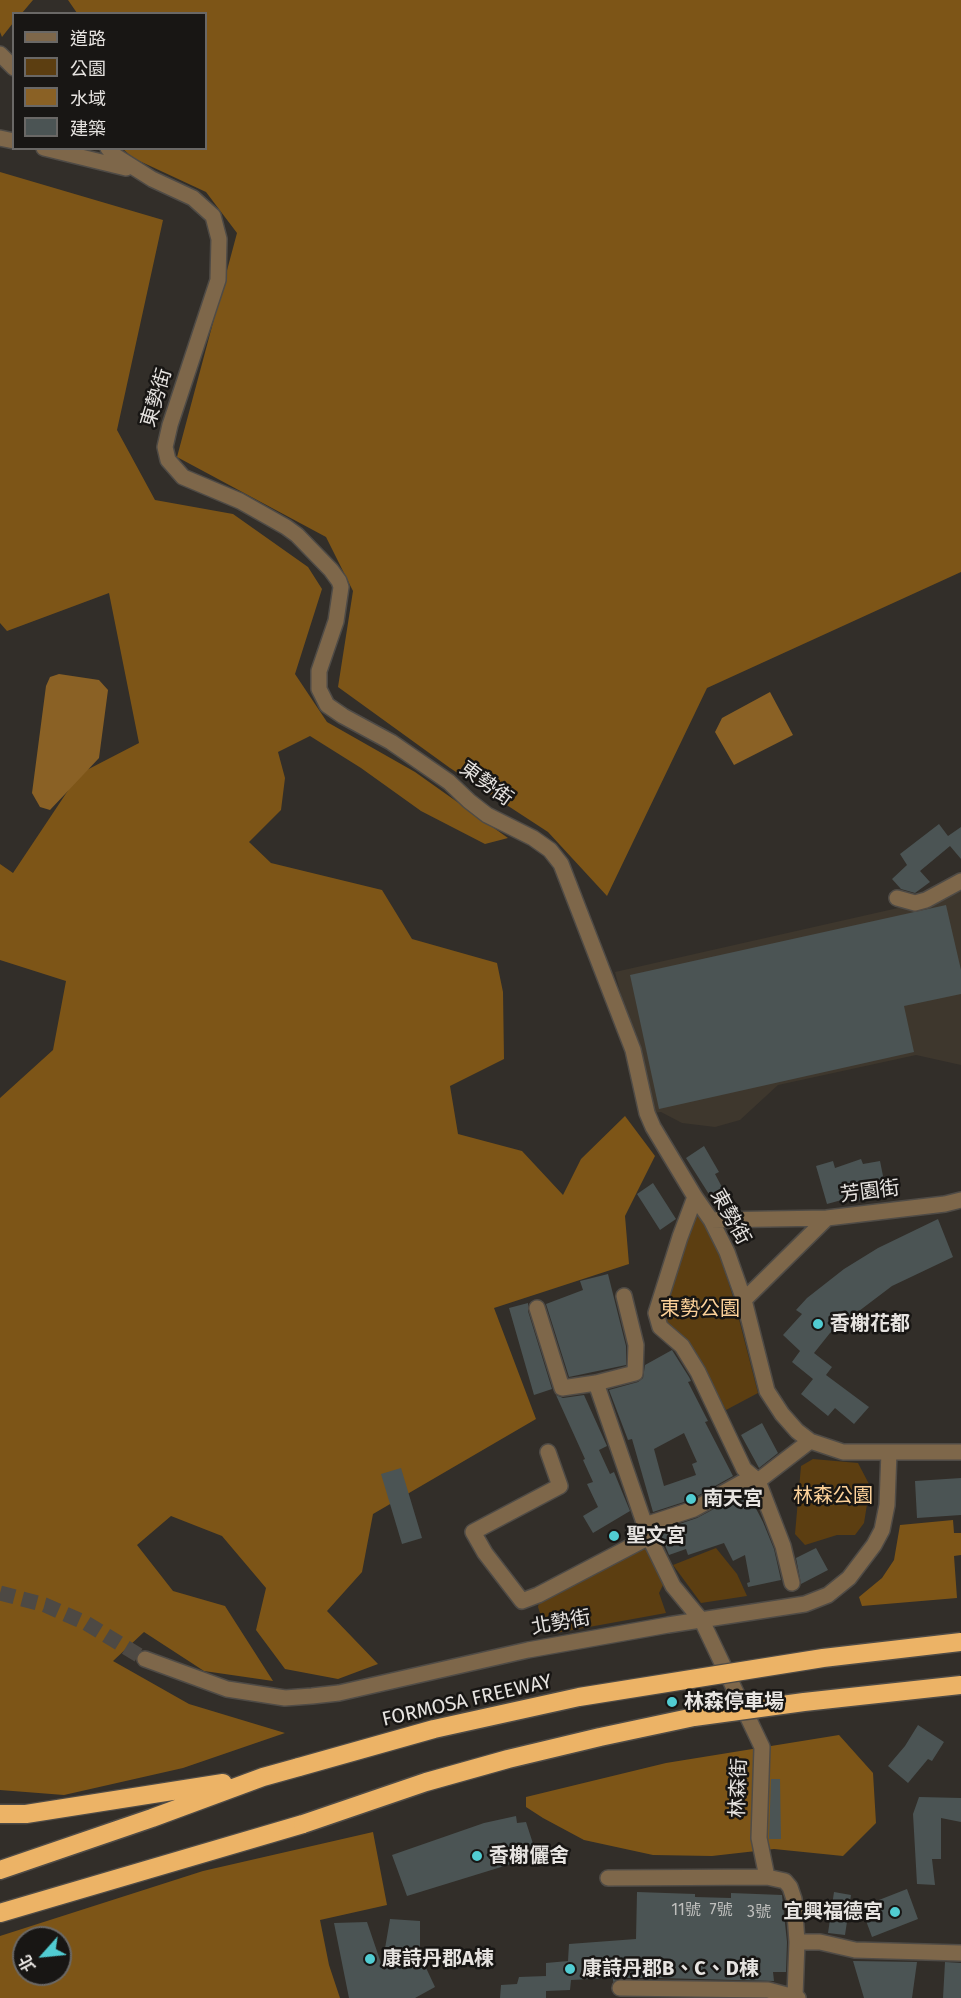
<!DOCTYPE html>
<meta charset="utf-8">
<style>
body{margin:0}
#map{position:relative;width:961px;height:1998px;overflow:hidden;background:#322e29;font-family:"Fira Sans","Noto Sans TC",sans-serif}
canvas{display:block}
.legend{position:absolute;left:12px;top:12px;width:195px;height:138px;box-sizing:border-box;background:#181614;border:2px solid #6a6866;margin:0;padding:8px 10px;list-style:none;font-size:18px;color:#e6e3e0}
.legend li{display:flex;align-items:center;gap:12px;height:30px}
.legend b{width:30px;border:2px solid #6a6866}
.north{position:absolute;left:12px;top:1926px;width:60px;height:60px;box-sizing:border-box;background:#181614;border:2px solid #6a6866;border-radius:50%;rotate:243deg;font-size:16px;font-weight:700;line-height:24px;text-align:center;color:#e6e3e0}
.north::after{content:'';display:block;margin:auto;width:21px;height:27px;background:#51ccd2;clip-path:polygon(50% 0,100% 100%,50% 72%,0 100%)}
</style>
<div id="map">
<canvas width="961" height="1998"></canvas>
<ul class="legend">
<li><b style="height:8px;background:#7e674a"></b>道路</li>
<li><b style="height:16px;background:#5c3e11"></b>公園</li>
<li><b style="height:16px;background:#8a6125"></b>水域</li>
<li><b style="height:16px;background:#4b5454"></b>建築</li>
</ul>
<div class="north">北</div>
</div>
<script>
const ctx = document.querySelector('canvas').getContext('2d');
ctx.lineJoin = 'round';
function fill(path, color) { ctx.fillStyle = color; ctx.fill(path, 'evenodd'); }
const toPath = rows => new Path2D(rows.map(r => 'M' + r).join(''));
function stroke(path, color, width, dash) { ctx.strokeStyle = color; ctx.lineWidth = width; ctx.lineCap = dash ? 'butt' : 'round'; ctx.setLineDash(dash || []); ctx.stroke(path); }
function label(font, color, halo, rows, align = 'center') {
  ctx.font = font + ' "Fira Sans","Noto Sans TC",sans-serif'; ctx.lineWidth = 5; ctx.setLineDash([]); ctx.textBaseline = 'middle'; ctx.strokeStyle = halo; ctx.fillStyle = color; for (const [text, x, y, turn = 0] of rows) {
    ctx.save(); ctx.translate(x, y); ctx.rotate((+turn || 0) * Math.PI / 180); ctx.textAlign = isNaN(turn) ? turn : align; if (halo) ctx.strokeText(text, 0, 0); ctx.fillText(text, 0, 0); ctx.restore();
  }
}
const built = toPath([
 [961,886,961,1065,916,1055,778,1085,740,1120,715,1127,682,1123,661,1112,652,1113,615,972,951,896]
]);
const green = toPath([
 [696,1210,714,1237,734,1300,758,1393,726,1410,693,1351,668,1325,663,1312],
 [813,1459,858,1463,870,1486,864,1523,855,1535,837,1535,805,1545,795,1534,801,1466],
 [642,1547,649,1550,663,1585,659,1593,666,1613,556,1633,543,1622,538,1607,539,1602],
 [716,1548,737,1574,747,1596,701,1603,673,1565]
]);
const forest = toPath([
 [0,0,33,0,22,13,14,14,13,23,2,37,0,32],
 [68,0,961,0,961,572,707,688,607,896,548,832,450,768,338,687,353,591,326,537,177,457,237,233,206,192,133,158,123,149,206,148,206,14,77,13],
 [0,172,163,220,117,430,155,500,233,514,308,567,322,589,295,674,327,722,415,772,508,838,485,844,421,811,361,768,310,736,278,752,285,778,281,810,249,842,271,863,382,890,412,939,497,963,503,992,504,1059,450,1086,458,1134,522,1151,563,1195,581,1159,625,1116,655,1156,625,1216,629,1264,494,1308,536,1419,373,1514,362,1572,327,1611,378,1664,338,1679,285,1669,256,1630,266,1588,222,1536,171,1516,137,1545,173,1591,225,1606,273,1681,204,1671,144,1632,113,1661,189,1704,285,1733,183,1768,64,1795,0,1790,0,1098,53,1050,66,981,0,960,0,864,13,873,79,774,139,743,109,593,7,631,0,623],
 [953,1520,954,1533,961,1533,961,1555,954,1556,957,1598,862,1606,859,1597,882,1578,894,1560,900,1525],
 [839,1735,873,1773,876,1823,843,1856,774,1849,712,1856,653,1855,584,1840,543,1818,526,1807,526,1797,666,1763],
 [373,1832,387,1905,320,1920,329,1965,340,1998,0,1998,0,1936,203,1871],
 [24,1938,60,1938,60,1974,24,1974]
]);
const water = toPath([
 [59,674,99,680,108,690,99,758,50,810,40,807,32,793,46,686,50,677],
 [770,692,793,735,734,765,715,732,722,718]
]);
const building = toPath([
 [939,824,948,836,961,827,961,859,950,846,920,871,930,882,915,893,901,889,892,879,907,865,900,854],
 [946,905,961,970,961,994,904,1006,914,1052,659,1109,630,975],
 [704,1146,719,1172,715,1174,731,1204,719,1210,686,1158],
 [861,1159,863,1164,880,1161,886,1191,872,1194,873,1196,851,1203,849,1198,827,1204,816,1166,833,1161,835,1168],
 [653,1183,676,1219,660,1230,637,1194],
 [938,1219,953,1257,892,1286,830,1333,814,1353,832,1367,826,1375,869,1407,854,1424,835,1408,828,1416,801,1394,813,1379,792,1362,800,1351,783,1335,802,1314,796,1310,807,1298,844,1269,878,1248],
 [608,1274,626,1346,626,1365,569,1377,546,1304,583,1290,580,1281],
 [528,1303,528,1311,552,1389,534,1395,509,1308],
 [672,1350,689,1377,691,1381,688,1382,708,1421,705,1422,733,1476,690,1500,653,1512,632,1439,628,1440,609,1390,638,1382,643,1378,645,1365],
 [684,1433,697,1462,692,1464,696,1475,664,1486,654,1449],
 [556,1395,563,1398,584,1395,607,1446,599,1450,610,1474,614,1472,630,1511,593,1533,583,1516,598,1507,587,1484,593,1482,583,1460,585,1459],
 [762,1423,778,1453,759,1468,741,1435],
 [401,1468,422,1538,402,1544,381,1474],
 [961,1478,961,1515,917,1518,915,1481],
 [748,1493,763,1522,774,1549,781,1580,748,1587,747,1583,750,1582,745,1555,733,1561,724,1543,688,1555,686,1549,669,1555,659,1531,697,1518,742,1494,742,1495],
 [816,1548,828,1570,801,1584,796,1558],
 [918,1725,944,1742,932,1761,928,1759,908,1783,888,1766,905,1746],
 [771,1779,780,1779,781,1839,769,1839,769,1837],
 [919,1797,961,1798,961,1822,941,1818,941,1859,932,1859,935,1885,917,1884,913,1814],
 [516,1816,517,1823,526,1822,537,1856,407,1896,392,1855,484,1823],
 [907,1889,918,1919,872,1937,861,1907],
 [637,1892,695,1894,695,1897,731,1898,731,1893,782,1895,787,1942,786,1972,773,1972,774,1981,659,1978,620,1978,613,1982,613,1978,571,1980,570,1990,546,1991,546,1998,500,1998,501,1985,517,1984,519,1977,546,1976,546,1963,568,1961,569,1944,636,1939],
 [834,1892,851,1895,845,1935,828,1933],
 [390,1919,420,1921,420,1955,435,1987,415,1998,349,1998,334,1923,367,1922,382,1966],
 [853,1961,917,1962,912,1998,864,1998],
 [945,1962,961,1963,961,1998,943,1998]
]);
const minorTunnel = toPath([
 [0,1593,45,1605,86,1623,145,1659]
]);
const minor = toPath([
 [0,54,14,68],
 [0,138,14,141],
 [44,148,126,168],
 [108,148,114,155,152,179,193,198,213,216,219,239,218,280,170,425,165,447,168,460,183,477,240,501,286,527,297,535,331,570,339,581,341,587,336,621,319,671,319,689,327,705,343,716,391,742,449,782,469,801,487,815,533,838,550,850,561,864,633,1050,647,1113,653,1127,695,1197,711,1220,727,1252,744,1300,767,1391,782,1414,797,1431,810,1441,843,1452,961,1452],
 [897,898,915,903,926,900,961,881],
 [695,1197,680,1237,656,1313,660,1327,682,1346,698,1372,744,1469,758,1481,783,1546,792,1583],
 [711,1220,827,1218],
 [744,1300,827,1218,945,1204,961,1200],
 [537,1308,562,1388,596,1383,635,1373,636,1345,624,1296],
 [596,1383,649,1537,673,1586,702,1621,762,1747,759,1838,767,1877,785,1881,790,1887,794,1899,797,1942,820,1942,855,1950,961,1953],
 [548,1452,560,1486,473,1532,485,1553,522,1601,538,1595,649,1537],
 [758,1481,810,1441],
 [645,1525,694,1509,752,1477],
 [145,1659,227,1689,285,1698,312,1696,339,1693,528,1650,668,1625,805,1604,828,1595,849,1578,874,1545,882,1530,887,1505,889,1452],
 [608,1878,767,1877],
 [620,1988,768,1990,798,1998],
 [795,1996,797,1942]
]);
const highway = toPath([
 [0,1814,26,1814,223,1783],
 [0,1870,152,1818,263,1777,299,1767],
 [0,1913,303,1824]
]);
const highwayBridge = toPath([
 [299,1767,434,1729,579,1697,823,1658,961,1642],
 [303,1824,426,1782,508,1759,600,1737,694,1717,804,1702,961,1685]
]);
const markers = [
 [818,1324,6,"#51ccd2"],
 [691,1499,6,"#51ccd2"],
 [614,1536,6,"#51ccd2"],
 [672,1702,6,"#51ccd2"],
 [477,1856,6,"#51ccd2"],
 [895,1912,6,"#51ccd2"],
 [370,1959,6,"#51ccd2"],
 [570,1969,6,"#51ccd2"]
];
const numberNames = [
 ["11號",686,1911],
 ["7號",721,1911],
 ["3號",759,1913]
];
const streetNames = [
 ["東勢街",157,398,-73],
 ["東勢街",486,784,36],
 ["芳園街",870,1192,-7],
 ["東勢街",730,1217,61],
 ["北勢街",561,1623,-10],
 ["FORMOSA FREEWAY",467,1701,-13],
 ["林森街",739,1788,-88]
];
const parkNames = [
 ["東勢公園",700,1309],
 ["林森公園",833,1496]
];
const poiNames = [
 ["香榭花都",830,1324],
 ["南天宮",703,1499],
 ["聖文宮",626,1536],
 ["林森停車場",684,1702],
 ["香榭儷舍",489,1856],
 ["宜興福德宮",883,1912,"right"],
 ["康詩丹郡A棟",382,1959],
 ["康詩丹郡B、C、D棟",582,1969]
];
fill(built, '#3e372d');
fill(green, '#5c3e11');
fill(forest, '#7d5517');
fill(water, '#8a6125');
fill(building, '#4b5454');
stroke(minorTunnel, '#4d4944', 15, [15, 8]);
stroke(minor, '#4f4b46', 18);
stroke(highway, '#4f4b46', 21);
stroke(minor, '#7e674a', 15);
stroke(highway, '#ecb366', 18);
stroke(highwayBridge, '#4f4b46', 21, []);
stroke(highwayBridge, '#ecb366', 18);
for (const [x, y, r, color] of markers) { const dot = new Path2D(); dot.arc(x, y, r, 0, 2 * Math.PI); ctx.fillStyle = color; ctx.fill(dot); stroke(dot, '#181614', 2); }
label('16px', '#bfbfbd', null, numberNames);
label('20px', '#e6e3e0', '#181614', streetNames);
label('20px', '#fcd199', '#181614', parkNames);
label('bold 20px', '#e6e3e0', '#181614', poiNames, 'left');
</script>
